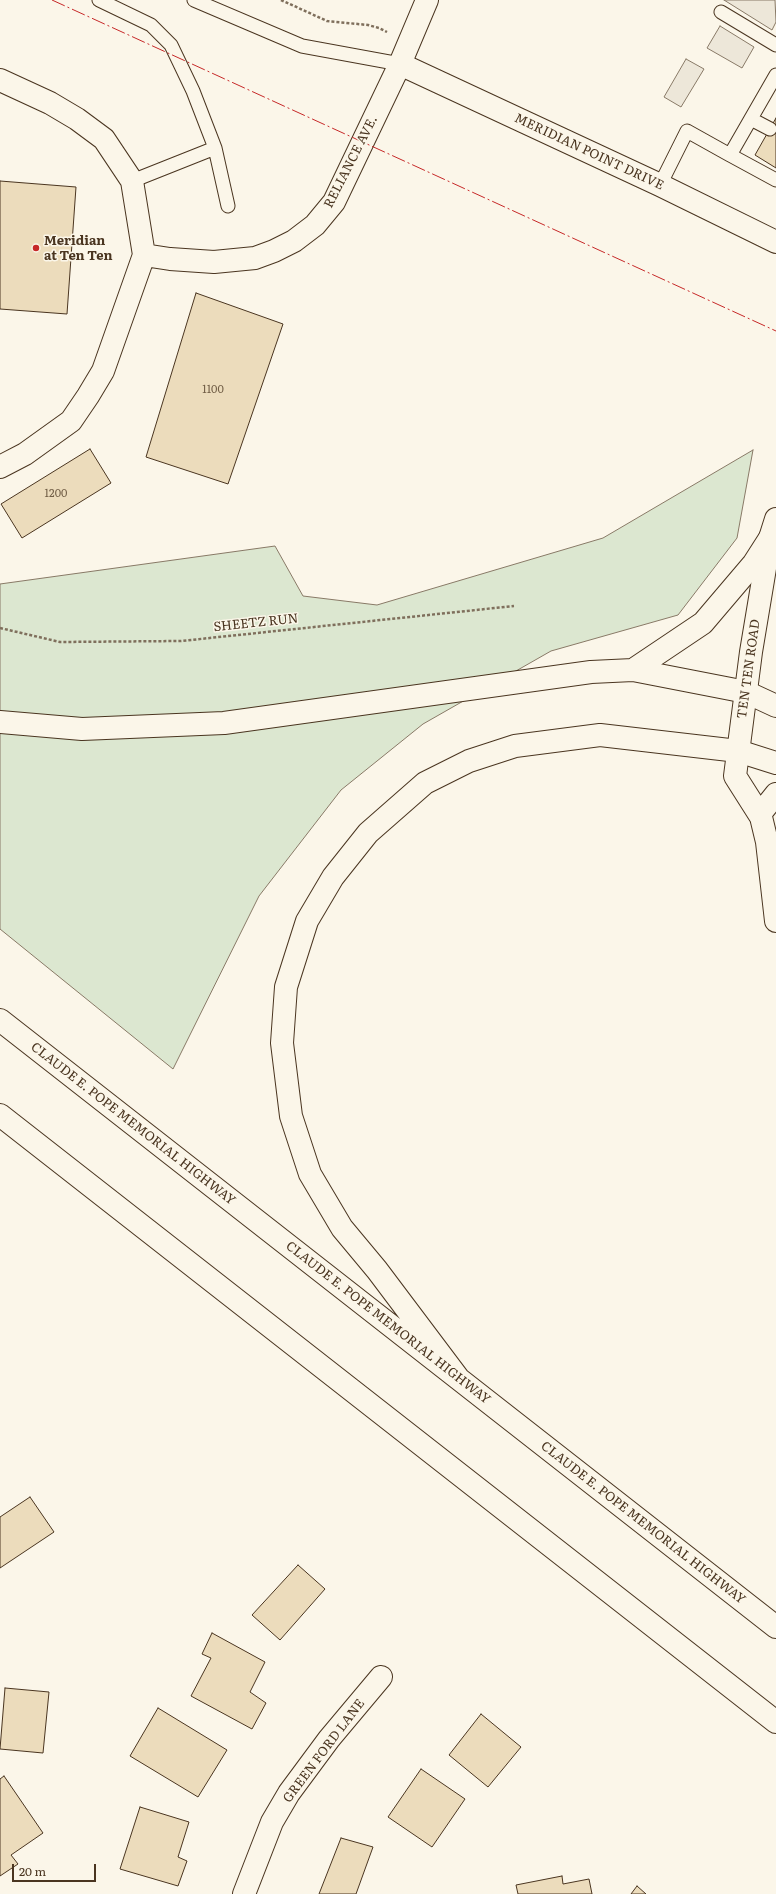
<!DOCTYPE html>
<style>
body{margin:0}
#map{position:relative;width:776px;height:1894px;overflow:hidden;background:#fbf6e9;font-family:Literata,serif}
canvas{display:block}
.scale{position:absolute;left:12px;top:1864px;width:84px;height:18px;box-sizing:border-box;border:2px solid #4a3520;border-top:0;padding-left:5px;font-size:12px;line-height:14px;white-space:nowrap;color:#4a3520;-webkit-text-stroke:3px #fbf6e9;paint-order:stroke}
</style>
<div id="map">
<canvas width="776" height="1894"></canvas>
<div class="scale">20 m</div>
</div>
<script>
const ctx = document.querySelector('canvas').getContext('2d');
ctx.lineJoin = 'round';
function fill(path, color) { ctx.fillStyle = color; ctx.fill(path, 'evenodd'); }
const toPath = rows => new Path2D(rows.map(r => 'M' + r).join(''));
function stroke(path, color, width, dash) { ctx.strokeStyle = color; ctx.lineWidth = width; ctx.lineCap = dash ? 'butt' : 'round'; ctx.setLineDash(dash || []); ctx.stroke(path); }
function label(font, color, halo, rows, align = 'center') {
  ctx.font = font + ' Literata,serif'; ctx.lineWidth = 3; ctx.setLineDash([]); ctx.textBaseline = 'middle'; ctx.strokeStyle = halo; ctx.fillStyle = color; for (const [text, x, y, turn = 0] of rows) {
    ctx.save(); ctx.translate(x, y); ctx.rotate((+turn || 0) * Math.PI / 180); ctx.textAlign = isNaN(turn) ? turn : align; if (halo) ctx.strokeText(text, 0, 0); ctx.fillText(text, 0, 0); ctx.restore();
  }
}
const green = toPath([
 [753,450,737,538,678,615,551,651,423,724,341,790,259,896,173,1069,0,929,0,584,275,546,303,596,377,605,603,538,753,450]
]);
const parking = toPath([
 [724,0,775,0,776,22,772,30,724,0],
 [720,26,754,47,742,68,707,48,720,26],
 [686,59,704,69,681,107,664,97,686,59]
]);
const building = toPath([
 [776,118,776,168,755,155,776,118],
 [0,181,76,187,67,314,0,309,0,181],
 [196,293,283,324,228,484,146,457,196,293],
 [90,449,111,483,22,538,1,504,90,449],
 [30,1497,54,1532,0,1568,0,1517,30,1497],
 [298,1565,325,1589,280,1640,252,1615,298,1565],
 [212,1633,265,1662,250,1692,266,1703,252,1729,191,1696,211,1658,202,1654,212,1633],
 [5,1688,49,1692,43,1753,0,1749,5,1688],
 [158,1708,227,1750,198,1797,130,1756,158,1708],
 [481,1714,521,1747,488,1787,449,1755,481,1714],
 [421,1769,465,1799,432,1847,388,1817,421,1769],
 [4,1776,43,1833,11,1855,18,1864,0,1876,0,1779,4,1776],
 [140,1807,189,1822,178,1857,187,1861,178,1886,120,1869,140,1807],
 [341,1838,373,1847,356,1894,319,1894,341,1838],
 [562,1876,563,1884,589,1879,592,1894,518,1894,516,1885,562,1876],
 [637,1886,646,1894,631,1894,637,1886]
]);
const path = toPath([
 [281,0,327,21,368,25,379,28,387,32],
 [0,628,60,642,181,641,514,606]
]);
const lane = toPath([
 [99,0,151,25,171,45,193,91,215,148,228,206],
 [194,0,302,46,400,64],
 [721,12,776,45],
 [776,75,730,155,776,180],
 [751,119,770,129],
 [132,181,215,148],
 [660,185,687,131,730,155]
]);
const street = toPath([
 [400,64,660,185,776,242],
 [0,80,50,103,77,119,104,139,132,181,144,255,103,371,88,396,71,421,25,454,0,467],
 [144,255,170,259,214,262,255,258,274,251,294,241,315,225,334,202,400,64,427,0],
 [746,692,776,706],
 [738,751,776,763],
 [244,1894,272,1822,289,1793,329,1739,381,1677]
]);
const secondary = toPath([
 [776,519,770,538,751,652,735,776,761,817,767,842,776,921],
 [760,814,776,794]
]);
const highway = toPath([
 [633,670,703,623,754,563,770,538],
 [0,722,82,729,224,723,591,672,633,670,746,692],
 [0,1020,776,1627],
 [0,1115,776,1722],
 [459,1379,377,1270,342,1228,310,1174,291,1116,282,1043,286,987,307,921,333,877,368,833,425,783,469,761,515,746,600,735,738,751]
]);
const power = toPath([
 [52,0,776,331]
]);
const markers = [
 [36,248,4,"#c62828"]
];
const numberNames = [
 ["1100",213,390],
 ["1200",56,494]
];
const streetNames = [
 ["MERIDIAN POINT DRIVE",589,152,25],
 ["RELIANCE AVE.",351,162,-63],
 ["SHEETZ RUN",256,623,-6],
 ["TEN TEN ROAD",749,669,-82],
 ["CLAUDE E. POPE MEMORIAL HIGHWAY",133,1124,38],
 ["CLAUDE E. POPE MEMORIAL HIGHWAY",388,1323,38],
 ["CLAUDE E. POPE MEMORIAL HIGHWAY",643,1523,38],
 ["GREEN FORD LANE",324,1751,-53]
];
const poiNames = [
 ["Meridian",44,241],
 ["at Ten Ten",44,256]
];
fill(green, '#dce7d0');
stroke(green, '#887966', 1);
fill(parking, '#ede7d9');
stroke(parking, '#887966', 1);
fill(building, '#ecdcbc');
stroke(building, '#4a3520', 1);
stroke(lane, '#4a3520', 15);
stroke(street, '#4a3520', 24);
stroke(secondary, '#4a3520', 24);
stroke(highway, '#4a3520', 24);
stroke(path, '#7f6f5c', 2.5, [3, 2]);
stroke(lane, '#fbf6e9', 13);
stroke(street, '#fbf6e9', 22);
stroke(secondary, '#fbf6e9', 22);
stroke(highway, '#fbf6e9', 22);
stroke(power, '#c62828', 1, [14, 3, 2, 3]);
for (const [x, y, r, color] of markers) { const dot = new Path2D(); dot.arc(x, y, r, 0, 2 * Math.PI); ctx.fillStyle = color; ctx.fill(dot); stroke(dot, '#fbf6e9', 1.5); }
label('11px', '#725f47', null, numberNames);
label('13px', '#4a3520', '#fbf6e9', streetNames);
label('bold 13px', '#4a3520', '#fbf6e9', poiNames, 'left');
</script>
